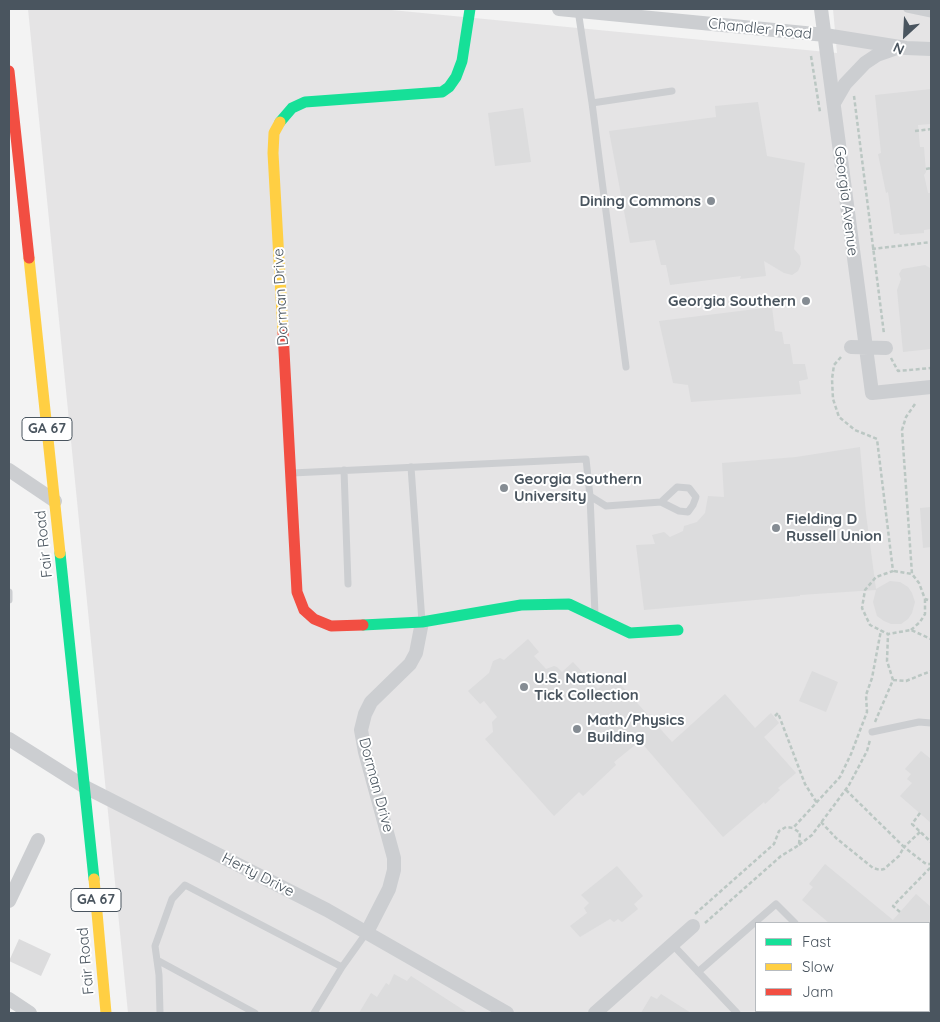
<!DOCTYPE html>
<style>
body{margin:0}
#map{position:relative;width:940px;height:1022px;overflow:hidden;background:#f3f3f3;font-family:Quicksand,sans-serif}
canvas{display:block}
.frame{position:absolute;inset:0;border:10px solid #4a555f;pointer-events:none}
.legend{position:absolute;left:755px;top:922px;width:175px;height:90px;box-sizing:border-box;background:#fff;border:1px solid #b7bbbf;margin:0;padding:6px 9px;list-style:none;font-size:15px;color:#4a555f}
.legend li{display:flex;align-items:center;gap:10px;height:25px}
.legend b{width:25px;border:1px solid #b7bbbf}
.north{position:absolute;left:880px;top:10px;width:50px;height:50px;-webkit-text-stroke:4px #fff;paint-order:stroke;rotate:205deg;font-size:14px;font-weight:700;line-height:20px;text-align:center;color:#4a555f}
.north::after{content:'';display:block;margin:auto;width:18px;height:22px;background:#4a555f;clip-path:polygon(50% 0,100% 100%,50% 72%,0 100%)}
</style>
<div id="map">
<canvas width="940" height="1022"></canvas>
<div class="frame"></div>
<ul class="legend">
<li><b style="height:6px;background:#16e098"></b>Fast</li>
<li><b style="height:6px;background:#ffcf43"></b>Slow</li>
<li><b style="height:6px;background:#f24e42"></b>Jam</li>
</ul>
<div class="north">N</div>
</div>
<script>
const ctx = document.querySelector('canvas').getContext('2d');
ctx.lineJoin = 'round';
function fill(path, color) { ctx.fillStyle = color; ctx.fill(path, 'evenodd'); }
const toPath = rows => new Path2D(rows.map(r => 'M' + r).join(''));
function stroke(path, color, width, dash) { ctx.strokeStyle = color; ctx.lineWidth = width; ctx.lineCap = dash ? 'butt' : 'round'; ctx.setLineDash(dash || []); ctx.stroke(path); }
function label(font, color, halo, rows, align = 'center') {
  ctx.font = font + ' Quicksand,sans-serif'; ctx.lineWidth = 4; ctx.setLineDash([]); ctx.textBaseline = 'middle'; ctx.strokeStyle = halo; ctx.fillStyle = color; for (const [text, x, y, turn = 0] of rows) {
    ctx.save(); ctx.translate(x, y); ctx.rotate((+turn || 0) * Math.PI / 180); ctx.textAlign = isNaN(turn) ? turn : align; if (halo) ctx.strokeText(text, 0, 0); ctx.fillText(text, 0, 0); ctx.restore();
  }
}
const education = toPath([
 [28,9,381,9,837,53,833,9,931,9,931,1013,128,1013],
 [756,923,929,923,929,1011,756,1011]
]);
const building = toPath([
 [931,89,931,124,918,125,920,147,924,147,926,172,924,175,928,193,931,193,931,229,924,230,924,233,900,235,899,233,894,234,888,192,886,193,878,154,881,153,875,95],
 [758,102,767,156,805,163,794,249,800,256,801,264,798,271,792,275,784,273,764,261,766,276,740,279,741,276,670,285,666,265,661,265,655,240,630,243,609,131,716,117,715,106],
 [523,108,531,162,495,166,488,113],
 [925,265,930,268,931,275,931,349,903,352,897,290,901,279,899,274,902,269],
 [772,307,775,331,782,332,784,344,790,344,793,364,805,364,808,379,799,381,801,394,691,402,688,385,673,383,659,321],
 [860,447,866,514,876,589,890,581,900,582,908,587,912,593,915,602,912,613,908,619,901,624,891,624,884,621,877,616,873,602,876,590,800,595,800,596,644,610,636,545,655,544,652,535,664,532,670,537,683,531,684,526,697,522,705,513,708,496,724,497,722,463,796,457],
 [931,507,931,547,923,548,920,508],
 [528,639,539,652,534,656,546,669,554,666,557,667,562,672,573,662,598,689,613,676,672,742,725,694,755,728,771,713,779,723,764,737,796,773,778,788,780,790,765,804,764,802,723,837,640,741,614,762,616,765,583,796,579,792,554,816,485,739,493,732,492,722,497,717,484,701,480,704,468,691,489,673,493,661,500,658,504,660],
 [812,671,838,682,826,712,799,701],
 [921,751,931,759,931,823,900,796,912,783,907,779,911,774,905,769],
 [825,864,893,920,916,894,931,907,931,923,829,923,802,900,813,887,809,884],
 [617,866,643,896,634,904,638,909,622,922,618,919,614,922,610,919,580,937,570,926,587,913,584,908,589,903,581,895],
 [19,939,51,954,41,976,9,961],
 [394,974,407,981,411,976,468,1013,359,1013,371,993,377,997,386,983,389,985],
 [661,994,691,1013,641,1013,651,996,657,999]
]);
const path = toPath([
 [811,56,820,112],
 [854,96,884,334],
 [915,131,931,129],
 [926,169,931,168],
 [872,249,931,242],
 [841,357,834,365,832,379,833,399,839,417,855,430,877,439,893,571,876,577,865,590,862,608,870,625,888,634,911,630,931,639],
 [891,358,898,371,931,368],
 [915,404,906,417,902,430,912,574,919,583,925,599,931,601],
 [894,571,912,574],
 [911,630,920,622,925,614,925,599],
 [893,680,906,681,931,671],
 [775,716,778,713,805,784,817,803],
 [875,722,893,680,887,661,888,634],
 [920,813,912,824,931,842],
 [821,822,836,838,873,868,880,870,884,869,899,856,904,847,846,790],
 [920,832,904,847,926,864,931,864],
 [799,845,812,835,849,785,867,751,870,740],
 [900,912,893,906,931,867],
 [695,914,774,844,779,831,786,827,793,828,840,777,851,754,867,712,866,695,872,678,881,630],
 [705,923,781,856,799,845,800,833,793,828],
 [929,981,931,983]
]);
const lane = toPath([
 [907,9,931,14],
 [578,10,592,103,626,367],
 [592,103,672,91],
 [411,467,422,622],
 [344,470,348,584],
 [292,473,586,459,590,496,595,614],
 [590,496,606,506,661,502,679,511,688,512,693,505,696,497,689,488,677,487,661,502],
 [9,592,9,600],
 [872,732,919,722,931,723],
 [672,944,737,1013],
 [157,960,255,1013],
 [698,972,776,904,795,923],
 [160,1013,159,975,155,946,172,899,185,885,342,967,367,932],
 [314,1013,342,967],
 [853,1013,856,1011]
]);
const street = toPath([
 [559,9,825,35,906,48,931,49],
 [821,9,872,393,931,387],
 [834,103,845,84,865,63,877,55,897,48],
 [851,347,886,348],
 [9,470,55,501],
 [9,739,85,787,327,910,507,1013],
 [9,901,38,840],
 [367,932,389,889,394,870,394,858,365,752,361,730,365,714,371,702,410,664,416,653,422,622],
 [9,999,30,1013],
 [595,1013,693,926]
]);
const fast = toPath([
 [280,122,292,108,305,102,442,92,449,87,456,77,462,61,470,9],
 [60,553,94,879],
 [363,625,422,622,521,605,569,604,630,633,678,630]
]);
const slow = toPath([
 [280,122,274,133,273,153,283,332],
 [29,258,60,553],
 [94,879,106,1013]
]);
const jam = toPath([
 [9,71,29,258],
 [283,332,297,592,304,610,314,619,331,626,363,625]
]);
const markers = [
 [711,201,5,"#858c93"],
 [806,301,5,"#858c93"],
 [504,488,5,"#858c93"],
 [776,528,5,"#858c93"],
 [524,687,5,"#858c93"],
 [577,729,5,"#858c93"]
];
const shields = [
 [47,429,50],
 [96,900,50]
];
const shieldNames = [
 ["GA 67",47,429],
 ["GA 67",96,900]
];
const streetNames = [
 ["Chandler Road",760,29,6],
 ["Georgia Avenue",846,201,83],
 ["Dorman Drive",281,297,-93],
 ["Fair Road",44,544,-96],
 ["Dorman Drive",376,785,75],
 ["Herty Drive",258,875,27],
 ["Fair Road",86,961,-95]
];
const poiNames = [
 ["Dining Commons",701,201,"right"],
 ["Georgia Southern",796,301,"right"],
 ["Georgia Southern",514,479],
 ["University",514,496],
 ["Fielding D",786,519],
 ["Russell Union",786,536],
 ["U.S. National",534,678],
 ["Tick Collection",534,695],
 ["Math/Physics",587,720],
 ["Building",587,737]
];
fill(education, '#e5e4e5');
fill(building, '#dcdcdd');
stroke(path, '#bbc7c3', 2.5, [4, 2.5]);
stroke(lane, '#ccced1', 7);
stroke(street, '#ccced1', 14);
stroke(fast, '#16e098', 11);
stroke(slow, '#ffcf43', 11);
stroke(jam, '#f24e42', 11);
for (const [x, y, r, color] of markers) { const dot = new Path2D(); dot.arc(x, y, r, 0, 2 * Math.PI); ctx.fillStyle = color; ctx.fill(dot); stroke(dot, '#fff', 2); }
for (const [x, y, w] of shields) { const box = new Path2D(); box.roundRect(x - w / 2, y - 11.5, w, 23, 4); ctx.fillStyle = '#fff'; ctx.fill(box); stroke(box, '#4a555f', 1); }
label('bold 14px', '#4a555f', null, shieldNames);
label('15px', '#4a555f', '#fff', streetNames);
label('bold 15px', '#4a555f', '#fff', poiNames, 'left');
</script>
